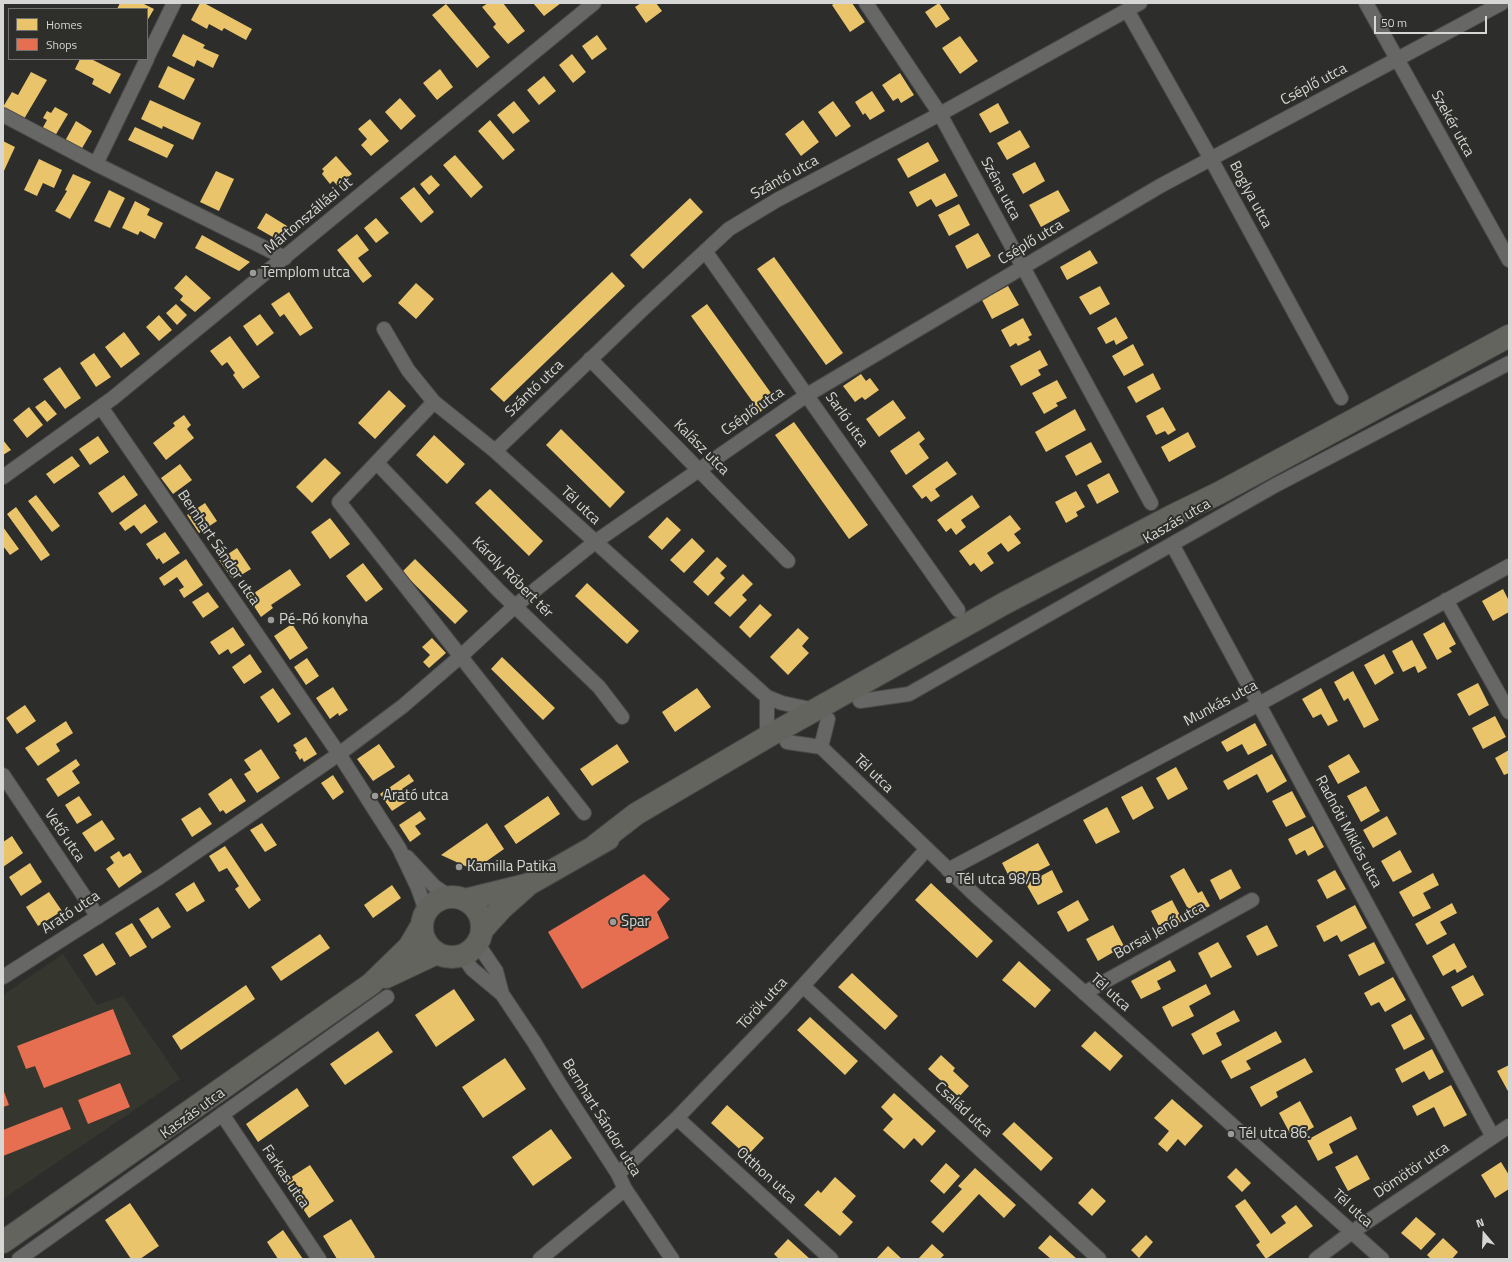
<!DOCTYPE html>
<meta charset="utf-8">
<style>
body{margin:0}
#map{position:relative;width:1512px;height:1262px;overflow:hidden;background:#2d2e2c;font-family:"Titillium Web",sans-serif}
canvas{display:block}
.frame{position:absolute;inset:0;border:4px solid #d6d6d4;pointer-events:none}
.legend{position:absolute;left:8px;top:8px;width:140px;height:52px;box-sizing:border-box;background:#2e2f2b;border:1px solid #71726f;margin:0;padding:5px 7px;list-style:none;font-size:12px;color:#d6d6d4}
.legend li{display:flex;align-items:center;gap:8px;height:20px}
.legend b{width:20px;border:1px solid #71726f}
.north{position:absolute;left:1464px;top:1214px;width:40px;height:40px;-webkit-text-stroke:3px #2e2f2b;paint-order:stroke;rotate:341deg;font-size:11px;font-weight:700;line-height:16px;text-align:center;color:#d6d6d4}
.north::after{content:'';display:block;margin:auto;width:14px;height:18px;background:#d6d6d4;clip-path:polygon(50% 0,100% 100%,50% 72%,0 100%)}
.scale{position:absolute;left:1374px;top:16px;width:113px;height:18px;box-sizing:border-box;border:2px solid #d6d6d4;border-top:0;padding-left:5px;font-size:12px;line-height:14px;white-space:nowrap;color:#d6d6d4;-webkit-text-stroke:3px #2e2f2b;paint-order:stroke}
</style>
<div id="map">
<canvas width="1512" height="1262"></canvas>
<div class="frame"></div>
<ul class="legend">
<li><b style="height:11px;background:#e9c46a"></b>Homes</li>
<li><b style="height:11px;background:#e76f51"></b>Shops</li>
</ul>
<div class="north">N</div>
<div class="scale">50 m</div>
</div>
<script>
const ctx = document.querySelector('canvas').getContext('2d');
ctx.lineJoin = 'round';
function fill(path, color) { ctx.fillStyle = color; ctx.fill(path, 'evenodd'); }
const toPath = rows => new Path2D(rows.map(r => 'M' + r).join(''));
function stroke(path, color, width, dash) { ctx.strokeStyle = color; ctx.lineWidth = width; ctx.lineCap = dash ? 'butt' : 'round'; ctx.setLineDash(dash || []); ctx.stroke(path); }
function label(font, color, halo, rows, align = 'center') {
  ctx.font = font + ' "Titillium Web",sans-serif'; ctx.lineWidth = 4; ctx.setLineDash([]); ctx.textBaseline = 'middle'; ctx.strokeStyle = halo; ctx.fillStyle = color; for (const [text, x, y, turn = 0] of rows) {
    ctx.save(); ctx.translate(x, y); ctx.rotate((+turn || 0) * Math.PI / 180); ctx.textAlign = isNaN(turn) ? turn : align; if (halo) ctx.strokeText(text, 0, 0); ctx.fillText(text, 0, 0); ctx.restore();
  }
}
const built = toPath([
 [63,954,97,1005,123,996,180,1079,3,1199,3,995]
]);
const homes = toPath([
 [120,3,142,3,154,9,147,21,147,9,117,9],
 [200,3,204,3,252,29,246,40,224,28,222,31,209,24,207,29,191,20],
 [488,3,503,3,525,31,508,44,493,27,496,24,482,7],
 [533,3,561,3,544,16],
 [641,3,656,3,662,11,646,23,635,7],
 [835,3,852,3,865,22,850,32,832,5],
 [939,3,950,19,936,28,925,12],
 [446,4,490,57,477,68,432,15],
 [183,34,205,45,203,48,219,55,213,68,197,60,194,67,172,56],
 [597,35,607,49,592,60,582,46],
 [960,36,978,61,960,74,942,48],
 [572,54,586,72,573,83,559,65],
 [80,59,91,59,121,74,110,94,92,84,94,79,75,69],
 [168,66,195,79,184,100,158,87],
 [440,69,453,87,437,100,423,83],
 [31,72,47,80,24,119,3,107,12,92,18,95],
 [900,73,914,95,901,103,898,98,893,101,882,85],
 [544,76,556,91,539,105,527,90],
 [872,91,885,111,870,120,865,113,863,115,855,102],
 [400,98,416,116,401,130,385,112],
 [150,100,201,123,193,140,163,126,162,129,141,119],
 [514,101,530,121,513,134,497,115],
 [833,101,851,126,836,137,818,112],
 [998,103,1009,123,990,133,979,114],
 [55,107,68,114,55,136,42,129,47,120,43,118,47,111,51,113],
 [370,119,389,141,371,156,361,145,367,139,358,129],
 [490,120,515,150,503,160,478,131],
 [803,120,819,142,801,156,785,134],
 [76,121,92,131,81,150,65,141],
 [135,127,174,145,167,158,128,140],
 [1020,130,1030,147,1007,160,997,143],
 [3,141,15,147,3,173],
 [928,142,939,161,908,178,897,159],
 [455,155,483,187,471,198,443,165],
 [336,156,352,174,338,186,333,181,330,184,322,174,324,171,322,169],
 [39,159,62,170,54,188,43,183,37,196,24,190],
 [1035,162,1045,181,1023,194,1012,174],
 [216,171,234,179,219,211,200,202],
 [945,173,958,196,936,207,931,199,917,207,909,192],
 [73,174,91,182,70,219,55,211,67,191,65,190],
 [431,175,440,185,429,195,420,184],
 [414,187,434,212,421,223,400,198],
 [109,190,125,198,110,228,94,221],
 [1058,190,1070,211,1041,227,1029,205],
 [690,198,703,212,643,269,630,255],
 [135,201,150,209,147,215,163,223,155,239,140,231,138,235,122,228],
 [959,204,970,225,949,236,938,215],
 [266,213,287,226,278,240,257,228],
 [376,218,389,233,376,243,364,228],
 [978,233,991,256,967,269,955,246],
 [357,234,369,250,358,258,372,276,363,283,337,250],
 [202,235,250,262,239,271,195,248],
 [1090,250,1098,263,1067,280,1060,267],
 [774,257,843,353,826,365,757,269],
 [612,272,625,286,504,402,490,389],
 [186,275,211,298,195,312,180,300,183,296,174,288],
 [416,283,434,299,416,319,398,303],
 [1008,286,1019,305,992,319,982,300],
 [1100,286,1110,304,1090,315,1079,297],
 [289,292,313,328,300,336,284,314,280,317,271,304],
 [176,304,187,315,177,325,166,313],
 [707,304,776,400,760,412,691,316],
 [260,314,274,333,257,346,243,326],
 [159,315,172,330,159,341,146,327],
 [1116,317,1128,338,1116,345,1114,340,1106,344,1097,328],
 [1023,318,1032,335,1028,337,1030,340,1018,346,1016,343,1010,347,1001,330],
 [124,332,140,354,121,368,105,347],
 [230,336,260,377,243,389,233,375,235,373,227,362,222,366,210,351],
 [1133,344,1144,365,1124,376,1112,356],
 [1040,350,1048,365,1038,370,1041,375,1021,386,1010,366],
 [94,353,111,377,96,387,80,363],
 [60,367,81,398,65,409,43,379],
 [1153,373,1161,389,1136,403,1127,387],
 [861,374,866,381,870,378,879,390,865,400,862,397,855,402,843,386],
 [1057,380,1067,398,1056,403,1058,406,1044,414,1032,393],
 [389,390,406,406,375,439,358,423],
 [45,400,57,414,47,422,35,407],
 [893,400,906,418,879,437,866,419],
 [29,407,43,425,27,438,13,420],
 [1163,407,1176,430,1168,435,1165,431,1156,435,1146,416],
 [1075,409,1086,430,1046,452,1035,432],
 [184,415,191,425,187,429,194,438,166,460,153,443,175,426,173,423],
 [794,422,868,525,849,539,775,435],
 [561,429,625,492,610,508,546,445],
 [919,431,925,439,919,444,929,458,906,475,890,451],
 [1188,432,1196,447,1169,462,1161,447],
 [434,435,465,464,447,484,416,455],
 [98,436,109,452,90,465,79,449],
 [3,440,11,450,3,455],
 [1091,442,1102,462,1076,476,1065,456],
 [72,456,80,466,54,484,46,474],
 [325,458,341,473,312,503,296,487],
 [947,461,957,474,935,489,940,496,931,502,926,496,922,499,912,486],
 [180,464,192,480,173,494,161,478],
 [1109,473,1119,492,1097,504,1087,485],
 [124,475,138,495,112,513,98,493],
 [490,489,543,541,529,556,475,503],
 [1076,491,1085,507,1076,512,1078,516,1066,523,1055,502],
 [36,495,60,526,52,532,28,501],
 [972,495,980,507,961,520,966,527,956,535,951,528,946,532,937,520],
 [205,503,217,521,199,533,187,515],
 [145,504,158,522,141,534,134,525,125,531,119,523],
 [16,507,50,555,41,561,7,514],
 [1010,515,1021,529,1014,534,1021,543,1008,552,1001,543,987,553,994,563,981,572,974,563,970,566,959,551],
 [667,517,681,530,662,550,648,537],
 [330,518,350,544,330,559,311,532],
 [3,527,19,549,10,555,3,546],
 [165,532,180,553,163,564,159,558,157,560,146,544],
 [692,538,705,551,684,573,670,560],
 [237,548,251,569,233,580,219,560],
 [717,557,727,566,720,573,725,578,708,596,693,582],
 [186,559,203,585,184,598,179,590,184,587,177,577,164,586,159,578],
 [415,559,468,611,455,624,402,572],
 [363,563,383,589,366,602,346,576],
 [290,569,301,585,271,605,273,608,261,617,248,597],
 [743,574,753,584,742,595,747,600,730,617,714,603],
 [587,583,639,631,627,644,575,596],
 [1503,589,1509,601,1509,612,1493,621,1482,601],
 [208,592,219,607,203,618,192,602],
 [760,604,772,615,750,638,739,627],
 [1444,622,1456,644,1449,648,1452,652,1437,660,1423,634],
 [292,624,308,648,290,660,274,636],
 [233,627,245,645,231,654,228,649,219,655,210,642],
 [798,628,809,638,802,646,809,653,788,675,770,657],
 [432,638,446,653,429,668,423,662,430,655,422,647],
 [1412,640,1427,668,1418,673,1415,666,1403,672,1392,651],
 [250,654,262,672,244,684,232,667],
 [1384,654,1394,673,1375,685,1364,665],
 [502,657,555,708,543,720,491,669],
 [307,658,319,676,306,685,294,667],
 [1353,671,1379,720,1364,728,1348,698,1344,701,1334,682],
 [1478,683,1489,705,1469,716,1457,694],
 [333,687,348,710,339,716,338,713,330,719,316,698],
 [273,688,291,714,278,723,260,697],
 [697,688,711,707,675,732,662,712],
 [1321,688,1338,721,1328,726,1321,714,1313,718,1302,699],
 [25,705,36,721,17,734,6,718],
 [1495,716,1506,737,1483,749,1472,728],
 [66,721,73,733,56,744,60,751,38,766,25,748],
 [1255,723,1267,745,1248,755,1242,744,1227,752,1221,742],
 [306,737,317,754,304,762,302,758,300,760,295,752,297,751,293,745],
 [379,744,395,767,373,781,357,759],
 [617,744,629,762,592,786,580,769],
 [261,749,280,778,257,793,244,774,251,770,244,760],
 [1509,750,1509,773,1504,775,1495,758],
 [1272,754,1287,781,1267,793,1257,774,1228,790,1223,781],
 [1349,754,1360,772,1338,784,1328,766],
 [76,759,80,765,72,771,80,783,58,797,46,779],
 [1176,767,1188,789,1168,800,1156,778],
 [409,774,414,781,402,789,409,800,392,811,380,794],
 [333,775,344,792,333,800,321,783],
 [231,778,246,801,226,814,223,810,220,812,208,794],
 [1142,786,1154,808,1133,820,1121,797],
 [1366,786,1380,811,1361,822,1347,796],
 [1292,791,1306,817,1286,827,1272,801],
 [79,796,92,815,77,824,65,805],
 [548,796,560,814,516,844,504,826],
 [200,807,212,824,192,837,181,819],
 [1107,807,1120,832,1096,844,1083,820],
 [420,811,426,819,415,826,421,834,410,842,399,825],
 [1387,816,1397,834,1373,848,1363,830],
 [102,820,115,839,95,852,82,833],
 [262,823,277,845,265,852,250,830],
 [487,823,504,849,474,870,441,855],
 [1313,826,1324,847,1308,856,1305,850,1296,855,1288,839],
 [12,836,23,853,3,867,3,842],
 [1038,843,1050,865,1013,884,1002,863],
 [225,846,261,900,249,909,235,889,239,886,227,868,219,872,209,856],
 [1400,850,1412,872,1393,882,1381,861],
 [119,851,123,857,130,853,142,872,119,888,106,869,114,863,110,857],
 [30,863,42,882,21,896,9,877],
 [1184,868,1198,893,1202,891,1210,906,1192,916,1170,876],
 [1231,869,1241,888,1220,900,1210,880],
 [1052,870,1063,892,1038,905,1026,884],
 [1335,870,1346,889,1327,899,1317,880],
 [1433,873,1439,885,1423,893,1431,908,1413,917,1399,892],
 [194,882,205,901,187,912,175,894],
 [931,883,993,941,977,958,915,900],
 [392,885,401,898,373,918,364,905],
 [49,892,62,911,38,926,26,907],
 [1078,900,1089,920,1068,932,1057,912],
 [1172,900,1183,921,1162,932,1151,911],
 [1452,903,1457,913,1440,922,1447,934,1427,945,1415,924],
 [1355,905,1367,928,1341,942,1337,935,1324,942,1316,926],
 [158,907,171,927,152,939,139,919],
 [132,923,147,947,130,957,115,933],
 [1113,925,1124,946,1098,961,1086,939],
 [1267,925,1278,946,1257,956,1246,936],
 [320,934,330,948,281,981,271,967],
 [1218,942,1232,967,1211,978,1198,953],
 [1374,942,1385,963,1359,976,1348,955],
 [103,943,116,964,96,976,83,955],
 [1454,943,1467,967,1457,973,1455,969,1443,976,1432,956],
 [1170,960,1176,971,1157,981,1161,989,1141,999,1131,981],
 [1019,961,1051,990,1035,1008,1002,980],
 [852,973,898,1016,885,1030,838,987],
 [1473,975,1484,995,1462,1007,1451,987],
 [1393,977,1406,1000,1385,1012,1379,1002,1371,1006,1364,993],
 [1206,984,1211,994,1189,1006,1194,1016,1172,1027,1162,1007],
 [246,985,255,999,181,1050,172,1036],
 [454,989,475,1020,436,1047,415,1015],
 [1234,1010,1240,1021,1216,1033,1222,1045,1203,1055,1191,1034],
 [1411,1014,1425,1039,1404,1050,1391,1025],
 [810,1017,858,1061,845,1075,797,1030],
 [378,1031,393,1052,345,1085,330,1064],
 [1095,1031,1123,1056,1110,1071,1081,1046],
 [1276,1031,1282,1042,1246,1061,1251,1069,1231,1079,1221,1061],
 [1432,1049,1444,1072,1429,1080,1424,1071,1402,1083,1395,1069],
 [941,1055,955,1068,953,1071,969,1086,959,1097,928,1069],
 [505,1058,526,1089,483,1118,462,1087],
 [1305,1058,1313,1072,1276,1092,1278,1097,1261,1107,1250,1087],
 [1509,1065,1509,1093,1497,1071],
 [1451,1085,1467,1115,1444,1127,1434,1107,1417,1116,1412,1106],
 [297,1088,309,1106,258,1142,246,1124],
 [894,1093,936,1131,922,1146,914,1138,904,1149,883,1130,893,1119,881,1107],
 [1172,1099,1203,1126,1185,1146,1178,1139,1167,1152,1158,1144,1169,1131,1154,1118],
 [1300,1101,1314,1127,1293,1139,1279,1113],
 [727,1105,764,1138,747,1156,711,1123],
 [1351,1116,1357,1129,1329,1144,1333,1153,1318,1161,1307,1140],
 [1014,1122,1053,1158,1041,1171,1002,1134],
 [551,1129,572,1158,533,1186,512,1157],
 [1357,1155,1370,1179,1348,1191,1335,1167],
 [1501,1162,1509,1175,1509,1189,1495,1198,1481,1175],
 [946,1163,960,1176,944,1194,930,1181],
 [310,1165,334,1201,309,1218,285,1181],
 [975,1168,1016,1205,1004,1218,979,1194,943,1233,931,1222,962,1189,958,1186],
 [1236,1168,1251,1183,1242,1192,1227,1177],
 [835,1177,856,1196,842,1212,853,1222,840,1236,804,1205,818,1190,821,1193],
 [1092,1188,1106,1201,1092,1216,1078,1203],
 [1245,1199,1271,1234,1286,1223,1281,1216,1296,1205,1313,1226,1266,1259,1256,1245,1260,1242,1235,1206],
 [130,1203,159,1246,140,1259,131,1259,105,1220],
 [1416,1217,1436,1234,1421,1250,1401,1233],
 [351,1219,375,1257,373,1259,337,1259,323,1236],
 [283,1230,303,1259,278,1259,267,1242],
 [1050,1235,1077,1259,1051,1259,1038,1248],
 [1146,1235,1153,1242,1139,1258,1131,1250],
 [1443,1238,1458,1252,1452,1259,1431,1259,1427,1255],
 [788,1239,810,1259,779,1259,774,1254],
 [932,1244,944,1255,940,1259,918,1259],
 [888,1246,902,1259,876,1259]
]);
const shops = toPath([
 [644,874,670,899,657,912,669,938,582,989,548,932],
 [113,1009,131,1054,44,1088,35,1066,26,1069,17,1046],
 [120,1083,130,1107,88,1124,78,1100],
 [3,1089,9,1105,3,1107],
 [62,1107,71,1129,3,1156,3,1130]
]);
const minor = toPath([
 [866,3,940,114,1151,503],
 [1366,3,1509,260],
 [1127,10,1211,159,1341,398],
 [147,58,174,3],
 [3,115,96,164,285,258],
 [96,164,147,59],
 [705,251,958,610],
 [384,329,408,370,434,402,495,451,767,697,782,703,815,710],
 [590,359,788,561],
 [434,402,339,502,584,813],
 [101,407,339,754,399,848,418,888,426,911],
 [495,451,643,309,729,229,777,200,940,114,1140,3],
 [377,463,499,591,599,687,622,717],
 [3,477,113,398,594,3],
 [1172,544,1493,1137],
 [1446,600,1509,712],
 [767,697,767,737],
 [860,701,909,694,1274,486,1509,363],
 [787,742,821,747,976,896,1382,1259],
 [821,747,828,719],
 [3,775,98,917],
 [407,857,434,886,450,897],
 [948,870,1259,704,1509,566],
 [477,943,496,971,502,994],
 [462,955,472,969,502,994,534,1042,559,1083,618,1174,625,1189,672,1259],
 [3,977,160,877,339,754,403,706,461,656,515,606,595,542,807,395,1160,186,1502,3],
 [803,986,1099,1259],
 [1084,993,1252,900],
 [222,1114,319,1259],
 [677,1118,831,1259],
 [618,1174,677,1118,781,1010,926,850],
 [19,1259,387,997],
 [540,1259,625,1189],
 [1316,1259,1352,1232,1509,1126]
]);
const primary = toPath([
 [596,845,636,814,767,737,1005,603,1172,516,1219,493,1509,336],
 '422 927a30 30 0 1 1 60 0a30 30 0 1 1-60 0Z',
 [465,900,526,885],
 [482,930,502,908,529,884,608,839],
 [386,977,437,953],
 [3,1242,371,984,409,947,422,925]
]);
const markers = [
 [253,273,4,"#9b9b99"],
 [271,620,4,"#9b9b99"],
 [375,796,4,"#9b9b99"],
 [459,867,4,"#9b9b99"],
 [949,880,4,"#9b9b99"],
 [613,922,4,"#9b9b99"],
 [1231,1134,4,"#9b9b99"]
];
const streetNames = [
 ["Cséplő utca",1314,85,-28],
 ["Szekér utca",1452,124,61],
 ["Szántó utca",785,178,-29],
 ["Széna utca",1000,189,62],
 ["Boglya utca",1250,195,62],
 ["Mártonszállási út",309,216,-40],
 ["Cséplő utca",1031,243,-31],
 ["Szántó utca",535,389,-44],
 ["Cséplő utca",753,412,-35],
 ["Sarló utca",846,420,55],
 ["Kalász utca",701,448,45],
 ["Tél utca",580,506,43],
 ["Kaszás utca",1177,522,-30],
 ["Bernhart Sándor utca",218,548,56],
 ["Károly Róbert tér",512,578,45],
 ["Munkás utca",1221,704,-28],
 ["Tél utca",873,774,44],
 ["Radnóti Miklós utca",1348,832,62],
 ["Vető utca",64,836,56],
 ["Arató utca",71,913,-33],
 ["Borsai Jenő utca",1160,931,-29],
 ["Tél utca",1110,993,42],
 ["Török utca",763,1004,-47],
 ["Család utca",963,1110,43],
 ["Kaszás utca",193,1114,-36],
 ["Bernhart Sándor utca",601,1118,58],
 ["Dömötör utca",1412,1171,-34],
 ["Otthon utca",766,1176,42],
 ["Farkas utca",285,1177,56],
 ["Tél utca",1352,1209,42]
];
const poiNames = [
 ["Templom utca",261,273],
 ["Pé-Ró konyha",279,620],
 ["Arató utca",383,796],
 ["Kamilla Patika",467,867],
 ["Tél utca 98/B",957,880],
 ["Spar",621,922],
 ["Tél utca 86.",1239,1134]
];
fill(built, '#35362e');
fill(homes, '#e9c46a');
fill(shops, '#e76f51');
stroke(minor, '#484947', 16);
stroke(primary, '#484947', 24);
stroke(minor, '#676765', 14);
stroke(primary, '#63645d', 22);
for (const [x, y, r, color] of markers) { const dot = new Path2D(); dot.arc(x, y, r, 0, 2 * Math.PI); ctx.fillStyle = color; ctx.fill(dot); stroke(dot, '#2e2f2b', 1.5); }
label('15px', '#d6d6d4', '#2e2f2b', streetNames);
label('15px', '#d6d6d4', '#2e2f2b', poiNames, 'left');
</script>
